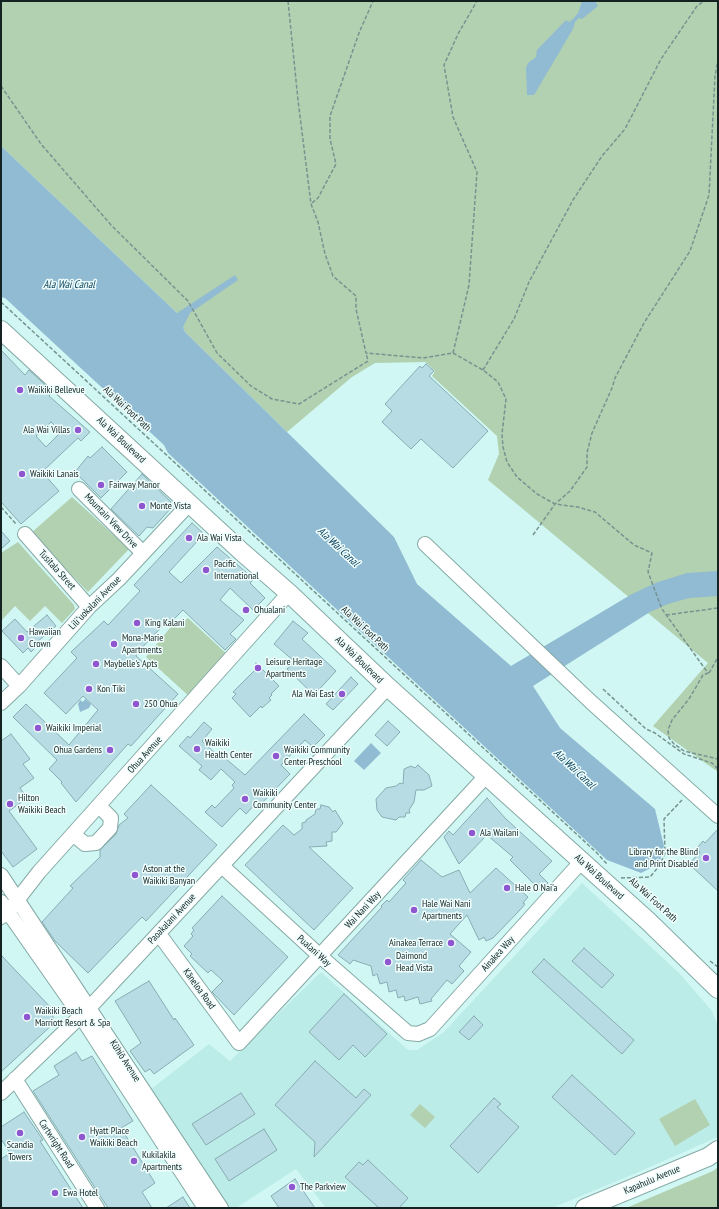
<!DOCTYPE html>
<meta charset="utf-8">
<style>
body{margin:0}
#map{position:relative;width:719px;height:1209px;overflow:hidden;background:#d0f7f3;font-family:"PT Sans Narrow",sans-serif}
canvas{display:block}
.frame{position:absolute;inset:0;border:2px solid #142322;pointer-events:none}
</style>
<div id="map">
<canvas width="719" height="1209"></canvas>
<div class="frame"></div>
</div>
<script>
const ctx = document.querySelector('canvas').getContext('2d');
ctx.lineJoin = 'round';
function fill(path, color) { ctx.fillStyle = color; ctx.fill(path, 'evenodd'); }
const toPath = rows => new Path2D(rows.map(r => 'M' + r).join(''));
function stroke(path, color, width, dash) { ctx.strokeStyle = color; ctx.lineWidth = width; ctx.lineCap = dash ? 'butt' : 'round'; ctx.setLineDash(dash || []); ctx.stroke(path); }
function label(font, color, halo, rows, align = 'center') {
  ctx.font = font + ' "PT Sans Narrow",sans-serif'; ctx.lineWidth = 3; ctx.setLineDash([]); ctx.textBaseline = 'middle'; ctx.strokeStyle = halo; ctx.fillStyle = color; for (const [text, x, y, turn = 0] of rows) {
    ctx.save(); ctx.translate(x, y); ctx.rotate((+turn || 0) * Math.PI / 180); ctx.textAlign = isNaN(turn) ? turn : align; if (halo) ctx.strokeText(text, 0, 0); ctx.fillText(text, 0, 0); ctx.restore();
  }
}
const built = toPath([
 [582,883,679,973,712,1011,718,1026,718,1137,634,1174,552,1208,326,1208,296,1169,236,1208,230,1208,150,1090,209,1044,230,1061,321,972,408,1050,417,1050,444,1032]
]);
const green = toPath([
 [1,1,718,1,718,772,653,726,708,663,488,480,499,454,497,436,432,376,435,371,425,362,375,363,352,377,287,432,185,332,177,313,1,146],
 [72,497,129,549,88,592,31,533],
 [18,542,74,605,75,609,62,623,45,606,30,621,15,606,1,621,1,553],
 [188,618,229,656,191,698,146,657,175,622,179,625],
 [695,1099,710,1125,675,1146,659,1119],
 [420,1104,435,1117,425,1128,410,1115],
 [718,1167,718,1208,626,1208,713,1171]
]);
const water = toPath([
 [582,1,595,1,598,6,582,19,579,18,575,22,573,29,534,95,527,95,526,68,528,63,536,57,537,50,566,20,569,22,573,19,578,13],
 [1,146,177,313,235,275,238,280,190,313,183,327,185,332,394,537,417,584,511,666,632,594,658,582,687,573,718,571,718,596,689,598,668,604,650,612,533,686,560,728,655,809,664,846,659,864,641,873,607,860,168,453,164,445,5,298,1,297],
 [85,699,91,704,89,708,80,712,78,704,80,700,83,702],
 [371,743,381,753,364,770,354,761]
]);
const building = toPath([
 [1,350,25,375,29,370,53,392,49,396,90,432,81,441,78,438,42,472,59,491,21,524,1,502,1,350],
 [51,422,61,432,46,447,36,436,51,422],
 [426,364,434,371,429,376,488,431,453,468,421,439,411,449,382,422,392,411,385,404,420,366,422,368,426,364],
 [102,447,127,472,101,498,75,472,88,456,90,458,102,447],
 [142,474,171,502,169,505,172,507,153,528,147,527,139,536,111,509,142,474],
 [192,523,204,534,169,572,181,583,217,547,254,579,250,583,265,598,253,610,230,588,220,600,244,620,230,634,236,639,225,650,183,610,172,621,169,619,137,653,136,656,178,694,131,746,128,744,76,802,61,783,62,782,49,769,57,760,13,717,26,704,69,745,98,710,83,696,66,714,44,693,77,658,71,652,104,621,108,625,140,591,134,585,192,523],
 [1,531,10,541,1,549,1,531],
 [47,615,56,626,37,642,39,644,31,652,28,648,23,653,2,631,15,619,27,632,47,615],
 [293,621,308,633,302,639,336,671,314,695,287,669,294,661,274,644,293,621],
 [256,663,279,686,271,694,272,695,269,698,271,700,262,708,261,706,250,717,232,698,236,694,233,692,255,670,256,663],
 [351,677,358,684,333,710,326,704,351,677],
 [304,714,325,735,313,747,305,740,281,765,290,774,261,804,258,801,246,814,240,808,222,827,205,812,212,805,215,808,234,788,232,785,235,782,221,769,211,780,199,770,202,766,179,746,188,736,190,738,204,722,212,729,202,741,217,755,219,753,245,775,304,714],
 [388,721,400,732,387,746,375,735,388,721],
 [11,734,30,759,23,764,34,778,20,788,27,798,9,811,37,849,13,867,1,851,1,741,11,734],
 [418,765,429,775,432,786,424,790,416,790,414,802,409,810,410,813,406,813,405,817,399,817,396,820,382,817,377,810,376,799,386,788,396,786,400,783,403,784,404,769,411,766,415,768,418,765],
 [151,785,217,845,146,921,142,917,88,973,55,941,42,922,73,888,70,886,100,857,100,850,116,834,119,825,128,818,124,814,151,785],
 [487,798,506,819,552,861,539,874,548,883,541,891,510,860,513,857,487,835,459,864,444,837,449,831,453,835,487,798],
 [321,805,329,807,333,812,335,810,343,823,336,832,332,832,332,841,326,842,327,846,309,847,353,888,314,930,245,865,283,825,294,835,302,829,302,823,306,822,306,820,315,814,316,809,320,809,321,805],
 [718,829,718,891,689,864,700,852,696,849,703,841,705,843,718,829],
 [421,860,442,877,459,870,470,893,496,868,528,897,523,903,525,904,519,911,493,938,486,941,484,937,479,940,467,915,450,934,471,952,459,966,464,971,452,984,447,980,431,999,432,1001,420,1004,418,997,405,1001,404,996,398,998,396,990,389,992,387,982,380,984,377,974,373,976,371,966,353,960,350,964,338,955,382,907,381,906,387,900,389,902,406,883,403,880,421,860],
 [222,896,288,957,234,1015,212,992,223,981,211,970,208,973,190,956,192,954,184,946,193,936,191,934,194,930,192,928,222,896],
 [584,948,614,975,602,988,572,961,584,948],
 [1,955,53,1010,53,1024,1,1072,1,955],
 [544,959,634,1040,622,1054,532,972,544,959],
 [149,981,174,1020,175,1018,194,1045,154,1074,150,1069,145,1072,130,1051,141,1043,115,1001,149,981],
 [344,994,387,1034,365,1057,353,1045,339,1060,309,1032,344,994],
 [474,1016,483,1025,469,1040,459,1032,474,1016],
 [76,1052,82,1061,92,1056,133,1121,121,1128,155,1183,142,1192,152,1208,108,1208,33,1091,59,1075,54,1066,76,1052],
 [315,1061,356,1098,364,1089,371,1095,314,1157,315,1142,275,1105,315,1061],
 [572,1075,635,1133,615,1155,552,1097,572,1075],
 [241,1093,255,1114,206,1145,192,1124,241,1093],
 [494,1098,501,1104,497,1107,519,1127,478,1173,450,1146,494,1098],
 [24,1112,43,1140,40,1141,83,1208,1,1208,1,1159,10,1153,1,1139,1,1127,24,1112],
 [264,1129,277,1150,229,1181,215,1159,264,1129],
 [368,1160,408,1198,399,1208,379,1208,345,1177,359,1162,363,1165,368,1160],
 [295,1179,315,1208,279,1208,271,1196,295,1179],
 [183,1197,190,1208,166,1208,183,1197]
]);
const path = toPath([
 [288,1,298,100,311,204,318,222,325,254,333,276,356,296,356,309,366,353,423,358,453,353,483,370,498,382,506,399,502,434,503,447,507,462,517,477,537,494,555,504,578,507,595,512,634,545,652,553,648,572,662,609,708,673,703,675,689,699,672,720,668,730,669,738,674,744,684,751,718,759],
 [1,86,41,144,111,225,188,301,217,353,251,386,272,399,299,404,368,361,366,353],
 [312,203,318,198,336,164,330,139,330,116,359,33,373,1],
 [1,302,597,853,607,864],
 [453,353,469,285,477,172,453,117,444,65,458,34,477,1],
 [483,370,514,319,529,282,573,200,602,156,625,129,661,59,697,6,704,1],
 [1,507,17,525],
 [533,535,555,504,570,491,587,467,587,453,592,433,612,388,615,378,644,323,690,251,709,195,715,76,718,60],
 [666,615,718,608],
 [709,673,718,657],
 [603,689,646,729,655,733,684,754,712,763,718,769],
 [621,878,650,877,660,865,665,853,664,819,682,800],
 [710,961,718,967]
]);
const minor = toPath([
 [79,489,142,552],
 [25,534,89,607],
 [425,544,591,702,718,816],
 [1,666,19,686],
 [1,703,19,686,89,607,119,579,190,503],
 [73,834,85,844,96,843,110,828,111,818,99,806],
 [222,866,320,956,408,1033,418,1034,430,1029,581,862],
 [1,875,221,1208],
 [1,902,80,1015,205,1208],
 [1,917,8,912,39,872,289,593],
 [159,934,239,1043,486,776],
 [15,1079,97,1208],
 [1,1093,90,1007,388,687]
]);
const major = toPath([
 [1,330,242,552,289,593,388,687,648,921,718,989],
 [585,1208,708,1157,718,1150]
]);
const markers = [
 [20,390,4,"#8e57cf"],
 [78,430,4,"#8e57cf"],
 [22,474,4,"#8e57cf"],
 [101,485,4,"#8e57cf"],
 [142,506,4,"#8e57cf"],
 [189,538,4,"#8e57cf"],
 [206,570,4,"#8e57cf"],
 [246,610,4,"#8e57cf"],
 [137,623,4,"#8e57cf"],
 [21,638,4,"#8e57cf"],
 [114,644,4,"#8e57cf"],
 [96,664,4,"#8e57cf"],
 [258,668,4,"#8e57cf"],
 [89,689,4,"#8e57cf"],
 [342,694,4,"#8e57cf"],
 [136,704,4,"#8e57cf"],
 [38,728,4,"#8e57cf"],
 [197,749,4,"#8e57cf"],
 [110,750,4,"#8e57cf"],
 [276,756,4,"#8e57cf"],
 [245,799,4,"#8e57cf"],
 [10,804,4,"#8e57cf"],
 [472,833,4,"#8e57cf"],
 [706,858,4,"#8e57cf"],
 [135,875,4,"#8e57cf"],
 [507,888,4,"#8e57cf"],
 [414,910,4,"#8e57cf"],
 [451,943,4,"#8e57cf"],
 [388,962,4,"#8e57cf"],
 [27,1017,4,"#8e57cf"],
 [20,1133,4,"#8e57cf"],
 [82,1137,4,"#8e57cf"],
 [134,1161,4,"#8e57cf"],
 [292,1187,4,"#8e57cf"],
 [55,1193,4,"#8e57cf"]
];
const poiNames = [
 ["Waikiki Bellevue",28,390],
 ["Ala Wai Villas",70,430,"right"],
 ["Waikiki Lanais",30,474],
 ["Fairway Manor",109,485],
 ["Monte Vista",150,506],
 ["Ala Wai Vista",197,538],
 ["Pacific",214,564],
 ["International",214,576],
 ["Ohualani",254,610],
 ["King Kalani",145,623],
 ["Hawaiian",29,632],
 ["Crown",29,644],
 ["Mona-Marie",122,638],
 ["Apartments",122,650],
 ["Leisure Heritage",266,662],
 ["Apartments",266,674],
 ["Maybelle's Apts",104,664],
 ["Kon Tiki",97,689],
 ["Ala Wai East",334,694,"right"],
 ["250 Ohua",144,704],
 ["Waikiki Imperial",46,728],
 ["Waikiki",205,743],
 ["Health Center",205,755],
 ["Ohua Gardens",102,750,"right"],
 ["Waikiki Community",284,750],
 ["Center Preschool",284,762],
 ["Waikiki",253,793],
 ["Community Center",253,805],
 ["Hilton",18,798],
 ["Waikiki Beach",18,810],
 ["Ala Wailani",480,833],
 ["Library for the Blind",698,852,"right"],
 ["and Print Disabled",698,864,"right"],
 ["Aston at the",143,869],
 ["Waikiki Banyan",143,881],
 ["Hale O Nai'a",515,888],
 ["Hale Wai Nani",422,904],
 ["Apartments",422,916],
 ["Ainakea Terrace",443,943,"right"],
 ["Daimond",396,956],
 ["Head Vista",396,968],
 ["Waikiki Beach",35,1011],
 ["Marriott Resort & Spa",35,1023],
 ["Hyatt Place",90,1131],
 ["Waikiki Beach",90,1143],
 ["Scandia",20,1145,"center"],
 ["Towers",20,1157,"center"],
 ["Kukilakila",142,1155],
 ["Apartments",142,1167],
 ["The Parkview",300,1187],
 ["Ewa Hotel",63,1193]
];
const streetNames = [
 ["Ala Wai Foot Path",127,409,43],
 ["Ala Wai Boulevard",121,440,43],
 ["Mountain View Drive",111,521,46],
 ["Tusitala Street",57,570,48],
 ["Liliʻuokalani Avenue",95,603,-46],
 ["Ala Wai Foot Path",365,629,43],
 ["Ala Wai Boulevard",359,660,44],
 ["Ohua Avenue",145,755,-48],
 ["Ala Wai Boulevard",599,877,42],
 ["Ala Wai Foot Path",653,900,42],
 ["Wai Nani Way",363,910,-47],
 ["Paoakalani Avenue",172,919,-47],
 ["Pualani Way",314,951,42],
 ["Ainakea Way",498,954,-48],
 ["Kāneloa Road",199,989,54],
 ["Kūhiō Avenue",125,1061,57],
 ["Cartwright Road",56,1144,57],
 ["Kapahulu Avenue",652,1180,-23]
];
const waterNames = [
 ["Ala Wai Canal",69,285],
 ["Ala Wai Canal",338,547,43],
 ["Ala Wai Canal",574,769,43]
];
fill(built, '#bcece7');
fill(green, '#b2d1b1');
fill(water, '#91bad3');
fill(building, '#b7dce4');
stroke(building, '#88acb3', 1);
stroke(minor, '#85aaa6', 16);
stroke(major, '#85aaa6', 20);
stroke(path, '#779390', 1.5, [4, 2]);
stroke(minor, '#fff', 14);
stroke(major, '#fff', 18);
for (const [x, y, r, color] of markers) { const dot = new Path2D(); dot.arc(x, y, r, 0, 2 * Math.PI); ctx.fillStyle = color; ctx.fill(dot); stroke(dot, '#f0fffd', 1.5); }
label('10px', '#142322', '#f0fffd', poiNames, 'left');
label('10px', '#142322', '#f0fffd', streetNames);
label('italic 11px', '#0d435c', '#f0fffd', waterNames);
</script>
